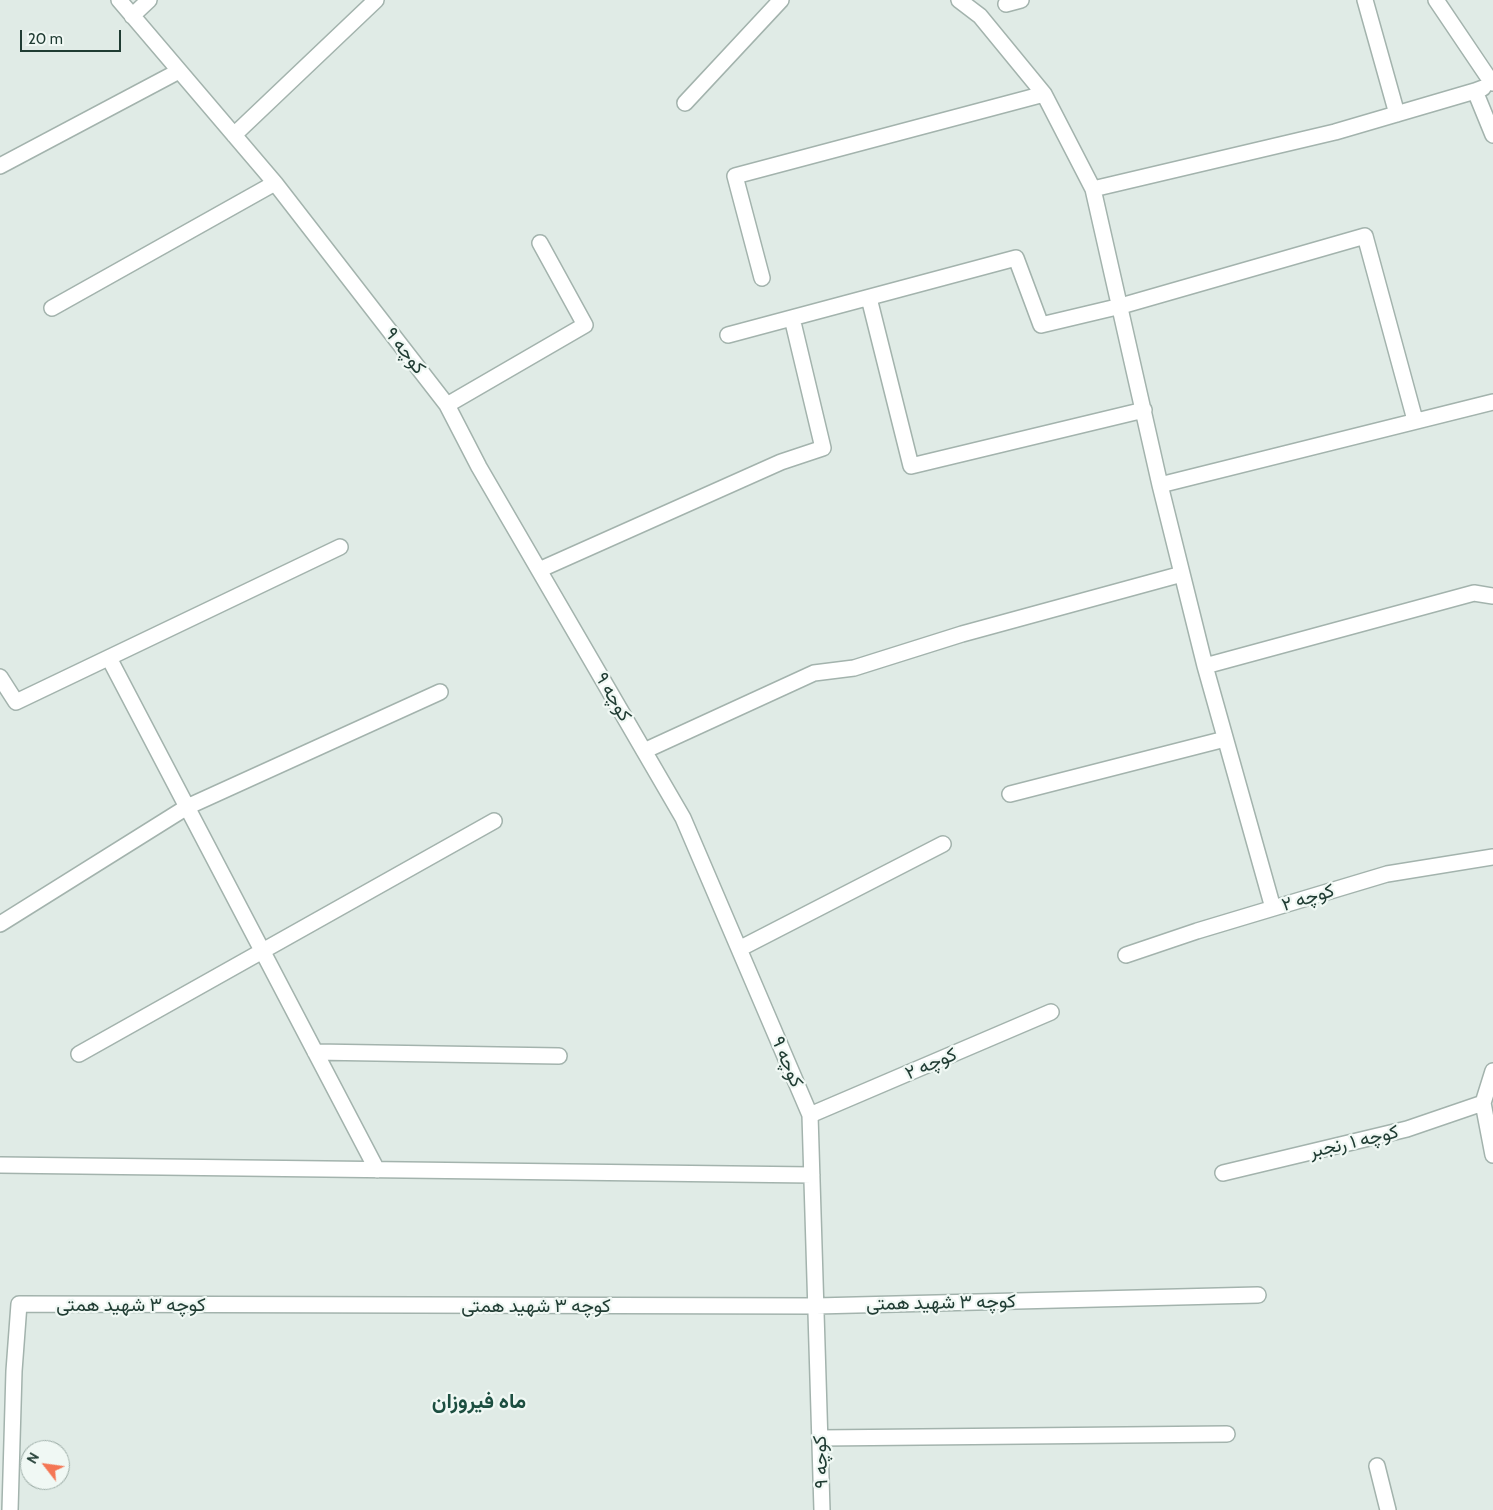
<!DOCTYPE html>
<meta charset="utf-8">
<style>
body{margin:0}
#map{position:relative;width:1493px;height:1510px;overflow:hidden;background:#e0ebe6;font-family:Cabin,sans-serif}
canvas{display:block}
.north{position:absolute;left:20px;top:1440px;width:50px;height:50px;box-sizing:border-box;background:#f0f8f4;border:1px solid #9dada7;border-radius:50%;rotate:300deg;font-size:14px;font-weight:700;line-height:20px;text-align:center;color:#203c33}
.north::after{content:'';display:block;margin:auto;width:18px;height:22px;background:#f47654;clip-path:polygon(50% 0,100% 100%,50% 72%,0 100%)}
.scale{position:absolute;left:20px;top:30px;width:101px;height:22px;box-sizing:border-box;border:2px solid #203c33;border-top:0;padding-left:6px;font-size:15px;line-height:18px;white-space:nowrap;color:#203c33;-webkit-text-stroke:4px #f0f8f4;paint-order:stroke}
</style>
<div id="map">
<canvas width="1493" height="1510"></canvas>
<div class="north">N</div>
<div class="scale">20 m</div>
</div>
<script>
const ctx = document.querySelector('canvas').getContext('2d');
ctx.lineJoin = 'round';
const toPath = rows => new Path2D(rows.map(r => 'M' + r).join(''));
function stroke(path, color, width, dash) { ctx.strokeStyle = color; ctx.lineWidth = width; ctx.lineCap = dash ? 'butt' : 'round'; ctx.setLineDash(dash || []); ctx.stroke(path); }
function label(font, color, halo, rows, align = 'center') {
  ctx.font = font + ' Cabin,Vazirmatn,sans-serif'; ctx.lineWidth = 4.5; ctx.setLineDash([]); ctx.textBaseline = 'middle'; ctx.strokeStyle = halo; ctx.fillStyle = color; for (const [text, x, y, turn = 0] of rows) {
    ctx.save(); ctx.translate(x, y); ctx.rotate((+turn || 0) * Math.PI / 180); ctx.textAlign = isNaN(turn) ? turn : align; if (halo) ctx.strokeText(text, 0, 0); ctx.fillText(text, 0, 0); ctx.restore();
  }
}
const street = toPath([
 [119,0,275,183,447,405,479,467,683,818,810,1115,822,1510],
 [959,0,980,16,1044,94,1093,189,1335,132,1475,91],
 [1365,0,1397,114],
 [1436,0,1492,83],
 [1006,4,1021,0],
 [132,16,149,0],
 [1483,88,1475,91,1493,135],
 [685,103,781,0],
 [234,135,376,0],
 [0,166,179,71],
 [1093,189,1160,485,1205,666,1273,908],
 [762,278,735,176,1044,94],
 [869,298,911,466,1144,410],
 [52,308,275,183],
 [728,335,1016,258,1041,325,1121,306,1365,236,1415,420],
 [447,405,585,325,540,243],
 [1160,485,1493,402],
 [539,570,781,462,823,448,792,318],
 [109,658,377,1170],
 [1205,666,1474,593,1493,596],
 [0,677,16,702,340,547],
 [644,751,814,673,854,668,962,634,1182,574],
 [1010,794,1225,739],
 [0,924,187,807,440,692],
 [739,949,943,844],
 [1126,955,1197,931,1387,874,1493,857],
 [315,1052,559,1056],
 [79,1054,494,821],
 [1493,1071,1483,1103,1493,1155],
 [810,1115,1051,1012],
 [0,1165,812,1175],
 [1223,1173,1407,1129,1483,1103],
 [820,1438,1227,1434],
 [1377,1466,1388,1510],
 [10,1510,14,1371,19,1304,816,1306,1258,1295]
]);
const streetNames = [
 ["کوچه ۹",405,351,52],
 ["کوچه ۹",613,697,60],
 ["کوچه ۲",1308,898,-17],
 ["کوچه ۹",787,1062,67],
 ["کوچه ۲",931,1064,-23],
 ["کوچه ۱ رنجبر",1354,1142,-13],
 ["کوچه ۳ شهید همتی",941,1303,-1],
 ["کوچه ۳ شهید همتی",131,1305],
 ["کوچه ۳ شهید همتی",536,1306],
 ["کوچه ۹",821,1462,-92]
];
const quarterNames = [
 ["ماه فیروزان",479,1402]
];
stroke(street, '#a3b3ad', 18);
stroke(street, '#fff', 15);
label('19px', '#203c33', '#f0f8f4', streetNames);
label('bold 21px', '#1c4e40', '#f0f8f4', quarterNames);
</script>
